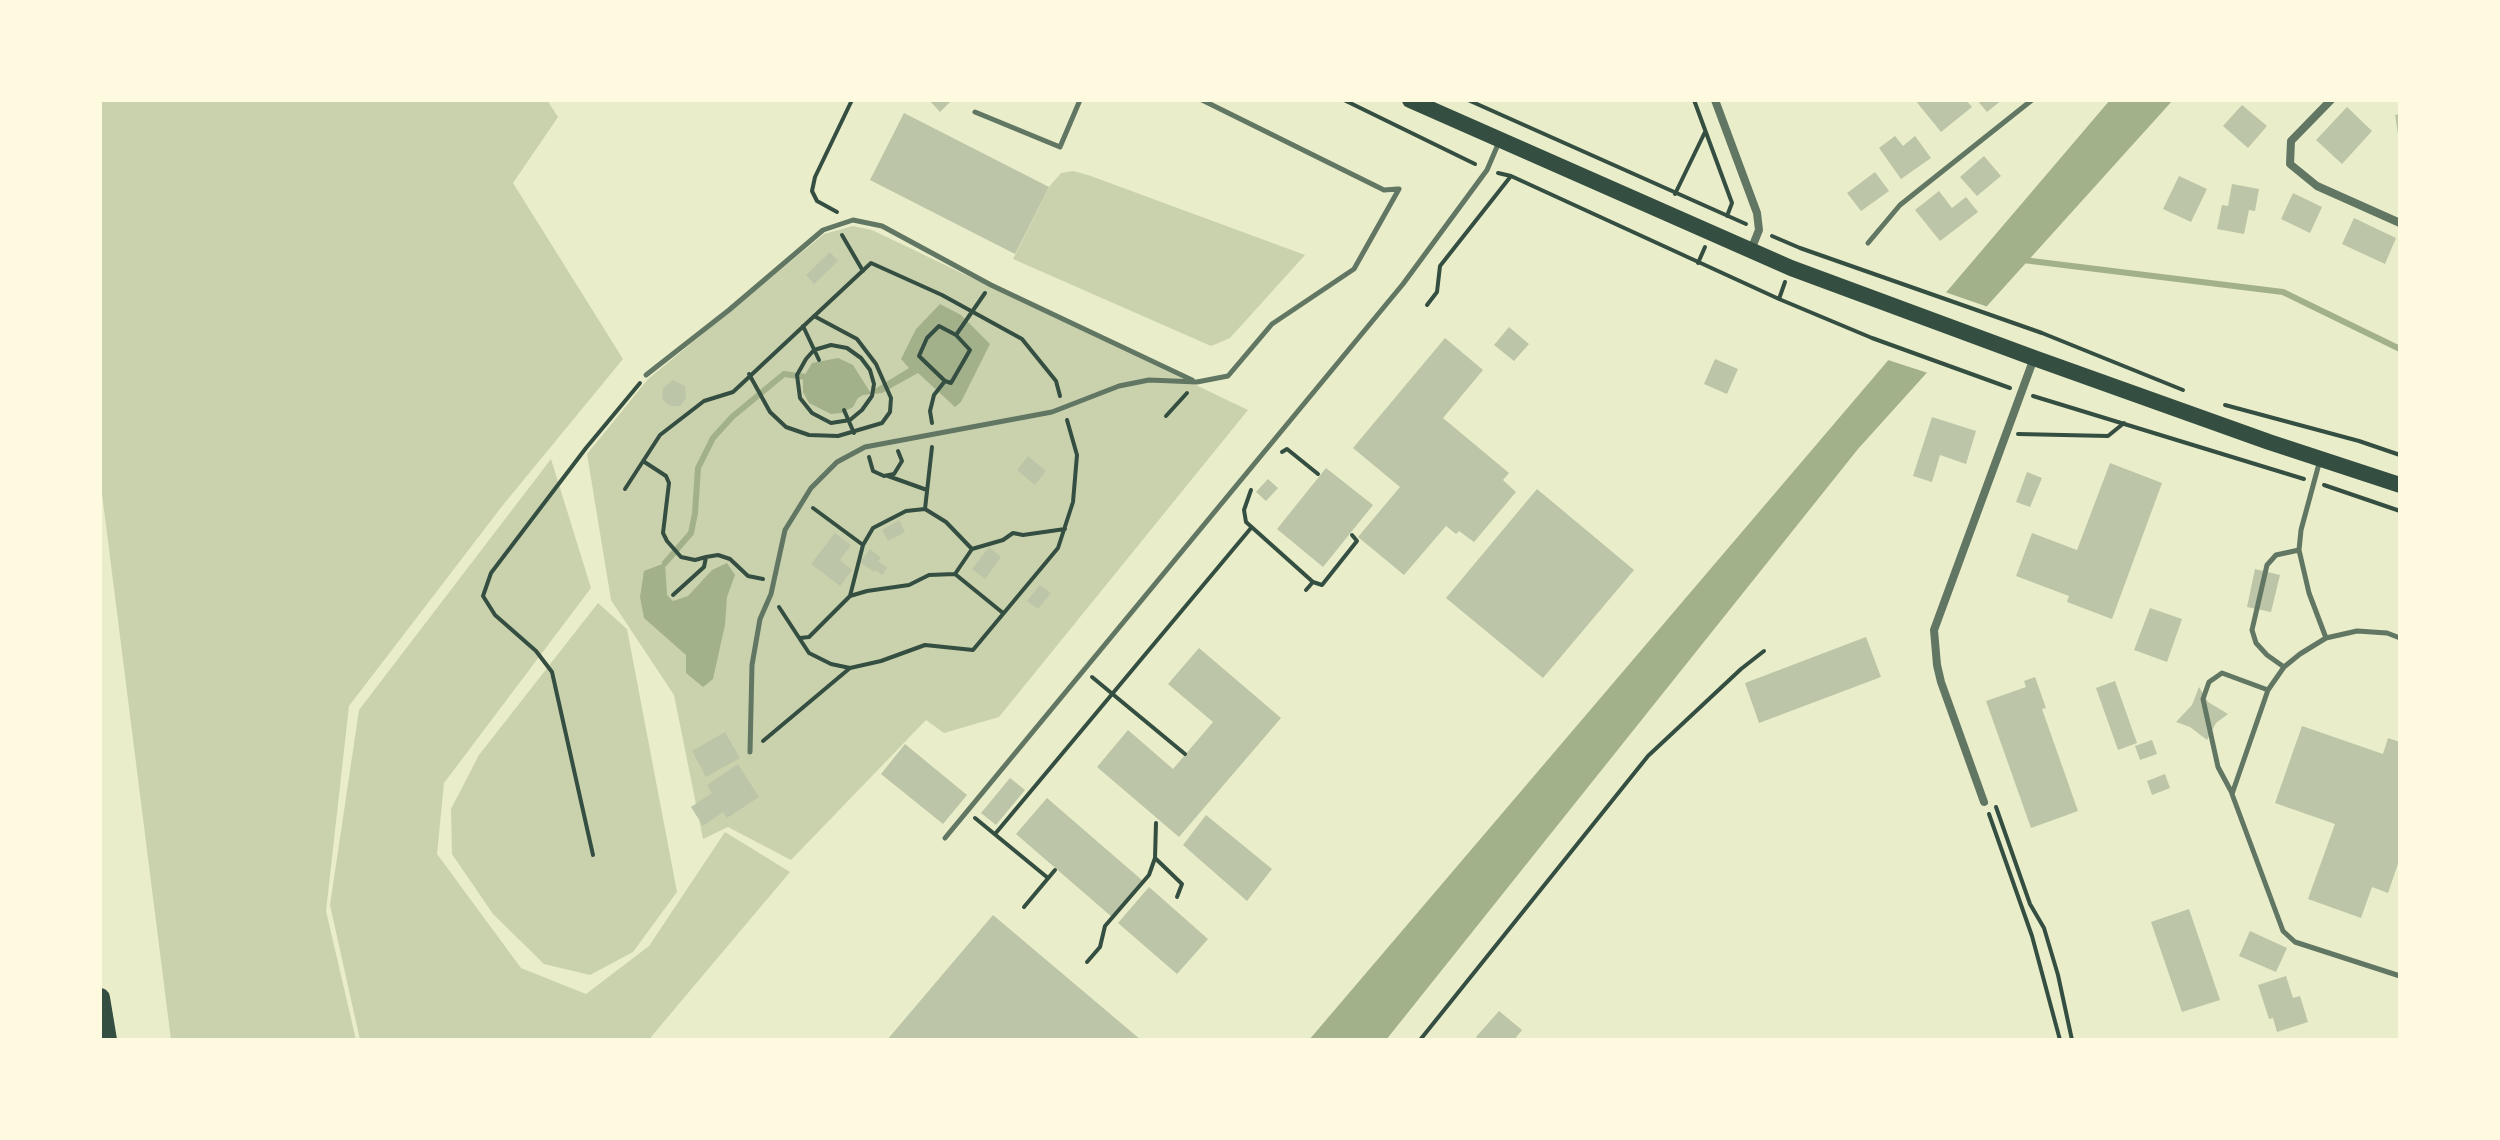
<!DOCTYPE html>
<style>
body{margin:0}
#map{position:relative;width:2500px;height:1140px;overflow:hidden;background:#e9edc9;font-family:"Asap Condensed",sans-serif}
canvas{display:block}
.frame{position:absolute;inset:0;border:102px solid #fefae0;pointer-events:none}
</style>
<div id="map">
<canvas width="2500" height="1140"></canvas>
<div class="frame"></div>
</div>
<script>
const ctx = document.querySelector('canvas').getContext('2d');
ctx.lineJoin = 'round';
function fill(path, color) { ctx.fillStyle = color; ctx.fill(path, 'evenodd'); }
const toPath = rows => new Path2D(rows.map(r => 'M' + r).join(''));
function stroke(path, color, width, dash) { ctx.strokeStyle = color; ctx.lineWidth = width; ctx.lineCap = dash ? 'butt' : 'round'; ctx.setLineDash(dash || []); ctx.stroke(path); }
const green = toPath([
 [100,100,547,100,558,117,513,183,623,359,503,505,349,706,326,911,356,1040,171,1040,100,478],
 [1073,171,1088,175,1305,255,1230,338,1211,346,1013,259,1049,187,1061,173],
 [853,226,872,230,1248,410,999,717,944,733,926,720,791,860,728,827,703,839,674,695,611,600,587,454,648,379,824,234],
 [551,459,591,588,444,783,437,854,521,968,586,994,649,946,725,832,790,872,651,1037,652,1040,360,1040,330,905,359,710],
 [598,603,627,629,677,892,633,952,590,975,544,964,493,914,452,854,451,809,479,755]
]);
const water = toPath([
 [2110,100,2173,100,1858,449,1386,1040,1309,1040],
 [940,304,961,315,990,344,961,402,955,407,918,373,882,393,863,395,858,398,853,407,842,413,831,414,809,403,803,392,803,378,812,363,838,358,853,365,870,392,909,368,901,359,916,329],
 [665,563,667,595,673,601,688,596,712,570,727,563,735,575,727,597,725,625,713,679,703,687,686,673,686,655,644,618,640,597,644,571]
]);
const pier = toPath([
 [1942,291,1991,308,1931,374,1885,359]
]);
const stream = toPath([
 [2023,260,2283,292,2400,349],
 [665,563,691,533,695,513,698,468,713,438,732,417,784,374,813,378]
]);
const building = toPath([
 [929,100,952,100,940,112],
 [1915,100,1966,100,1972,107,1941,132],
 [1977,100,2002,100,1987,112],
 [2242,105,2267,126,2248,148,2223,126],
 [2347,107,2372,131,2342,164,2316,140],
 [904,113,1049,187,1015,254,870,180],
 [2400,114,2400,134,2398,134,2395,115],
 [1895,136,1903,146,1915,136,1931,158,1901,179,1879,148],
 [1984,156,2001,176,1977,196,1960,177],
 [1875,172,1889,191,1861,211,1847,193],
 [2179,176,2207,189,2191,222,2163,209],
 [2232,184,2259,189,2255,211,2249,210,2244,234,2217,229,2222,205,2228,206],
 [1939,191,1952,208,1966,197,1978,212,1940,241,1915,210],
 [2293,193,2322,207,2310,233,2281,219],
 [2354,218,2396,238,2385,264,2342,244],
 [830,252,838,261,814,284,806,275],
 [1509,327,1529,344,1514,361,1494,345],
 [1445,338,1483,370,1443,418,1509,473,1503,480,1516,492,1474,542,1459,531,1456,534,1446,526,1404,575,1358,537,1400,487,1353,448],
 [1715,359,1738,369,1727,394,1704,384],
 [673,380,685,386,686,398,680,406,670,406,662,399,663,388],
 [1932,417,1976,431,1966,464,1940,455,1932,482,1913,476],
 [1028,456,1046,471,1035,485,1017,470],
 [2110,463,2162,483,2112,619,2067,602,2069,596,2016,576,2032,533,2077,550],
 [1326,468,1373,505,1323,567,1277,529],
 [2027,472,2042,478,2030,507,2016,502],
 [1268,479,1278,488,1266,501,1256,492],
 [1537,489,1634,570,1543,678,1446,598],
 [899,520,905,532,888,541,882,530],
 [835,533,851,545,840,560,852,570,840,586,811,564],
 [989,547,1001,557,985,579,972,569],
 [870,549,881,558,878,561,887,568,882,575,875,570,874,572,860,562],
 [2255,569,2280,575,2271,612,2247,607],
 [1040,585,1051,593,1038,609,1027,601],
 [2150,608,2182,619,2167,662,2134,650],
 [1866,637,1881,677,1759,723,1745,683],
 [1199,648,1281,718,1179,837,1097,767,1128,730,1173,769,1213,722,1168,684],
 [2035,677,2046,708,2042,709,2078,811,2031,828,1986,701,2026,687,2024,681],
 [2115,681,2137,743,2118,750,2096,688],
 [2199,687,2208,702,2228,714,2216,723,2207,740,2190,727,2176,722,2192,705],
 [2302,726,2383,754,2388,738,2400,742,2400,858,2388,893,2372,887,2361,918,2308,899,2335,824,2275,803],
 [725,732,740,758,706,777,692,751],
 [2152,740,2157,754,2140,760,2135,746],
 [905,744,967,795,943,824,881,774],
 [738,764,759,797,727,818,723,812,703,826,691,807,712,793,707,785],
 [2165,774,2170,788,2152,795,2147,781],
 [1010,778,1025,790,996,825,981,813],
 [1047,798,1143,881,1112,917,1016,834],
 [1206,815,1272,869,1247,901,1183,845],
 [1149,887,1208,939,1177,974,1118,923],
 [2189,909,2220,1000,2182,1012,2151,922],
 [993,915,1141,1040,887,1040],
 [2250,931,2287,948,2276,972,2239,956],
 [2286,976,2293,998,2300,996,2308,1022,2277,1032,2273,1018,2269,1019,2258,985],
 [1499,1011,1522,1030,1514,1040,1480,1040,1476,1037]
]);
const path = toPath([
 [1344,100,1475,164],
 [1468,100,1746,224],
 [1694,100,1732,203,1727,216],
 [1498,173,1511,176,1779,299,1872,338,2010,388],
 [1675,194,1705,132],
 [837,212,817,201,812,191,815,177,852,100],
 [842,235,863,271],
 [1772,236,1800,248,2042,333,2183,390],
 [1698,263,1705,247],
 [1779,299,1785,282],
 [1427,305,1437,292,1440,266,1511,176],
 [803,326,819,360],
 [956,335,985,293],
 [831,345,847,348,861,358,870,370,874,384,872,396,862,410,850,420,831,423,812,413,800,398,797,375,806,359,814,350,831,345],
 [749,374,770,412,786,427,809,435,838,436,882,423,890,412,891,398,876,364,857,339,814,316],
 [2033,396,2304,479],
 [2225,405,2359,441,2400,455],
 [844,410,854,433],
 [1166,416,1187,393],
 [932,423,930,411,934,395,945,381,951,383,970,350,956,335,939,326,927,338,919,356,945,381],
 [2018,434,2108,436,2124,423],
 [1282,452,1287,449,1318,474],
 [869,457,873,471,884,476,894,474,902,461,898,451],
 [643,461,666,476,669,483,663,533,667,541,681,557,695,560,706,557,704,567,673,595],
 [888,476,927,490],
 [2324,485,2400,511],
 [625,489,660,435,704,401,733,392,871,263,942,295,1022,339,1056,381,1060,396],
 [1251,490,1244,510,1246,522,1313,582,1306,590],
 [813,508,863,545],
 [925,509,932,447],
 [972,549,1003,540,1013,533,1023,535,1065,529],
 [706,557,718,555,730,559,748,576,763,579],
 [1313,582,1322,585,1357,541,1352,535],
 [850,596,867,591,909,585,929,575,955,574,1003,613],
 [779,607,809,653,831,664,850,668,881,661,925,645,973,650,1058,548,1073,502,1077,455,1067,420],
 [800,638,809,637,850,596,863,545,873,528,906,511,925,509,946,522,972,549,955,574],
 [1092,677,1185,754],
 [763,741,850,668],
 [1996,807,2030,904,2044,928,2058,975,2072,1040],
 [1989,814,2032,936,2060,1040],
 [975,818,1048,878],
 [995,834,1251,528],
 [593,855,552,672,536,651,495,615,483,596,491,573,586,448,640,383],
 [1155,858,1182,884,1177,897],
 [1024,907,1055,870],
 [1087,962,1100,947,1105,926,1149,875,1155,858,1156,823],
 [1420,1040,1648,756,1741,669,1764,651]
]);
const service = toPath([
 [1202,100,1384,190,1398,189],
 [975,112,1060,147,1080,100],
 [1868,243,1900,205,2032,100],
 [646,375,729,310,823,230,853,220,882,226,991,285,1192,380],
 [2320,460,2301,530,2299,550,2309,593,2326,638],
 [2400,638,2387,633,2357,631,2326,638,2300,654,2284,667,2268,690,2232,794,2283,931,2295,942,2400,976],
 [2284,667,2267,655,2256,643,2252,630,2267,565,2276,555,2299,550],
 [750,752,752,665,760,619,771,594,785,530,811,488,837,462,865,447,1052,412,1119,386,1149,380,1197,382,1228,376,1272,324,1354,269,1399,189],
 [2232,793,2218,767,2203,699,2209,682,2222,673,2268,690],
 [945,838,1403,284,1487,170,1499,142]
]);
const minor = toPath([
 [1715,100,1757,213,1759,230,1751,250],
 [2331,100,2291,141,2290,164,2317,186,2400,223],
 [1984,802,1941,682,1937,665,1934,630,2034,358]
]);
const secondary = toPath([
 [1410,100,1791,268,2034,358,2269,442,2400,485]
]);
const motorway = toPath([
 [100,998,107,1040]
]);
fill(green, '#cad2ad');
fill(water, '#a3b18a');
fill(pier, '#e9edc9');
stroke(stream, '#a3b18a', 6);
fill(building, '#bcc5a7');
stroke(path, '#344e41', 4);
stroke(service, '#617663', 5);
stroke(minor, '#617663', 8);
stroke(secondary, '#344e41', 16);
stroke(motorway, '#344e41', 20);
</script>
